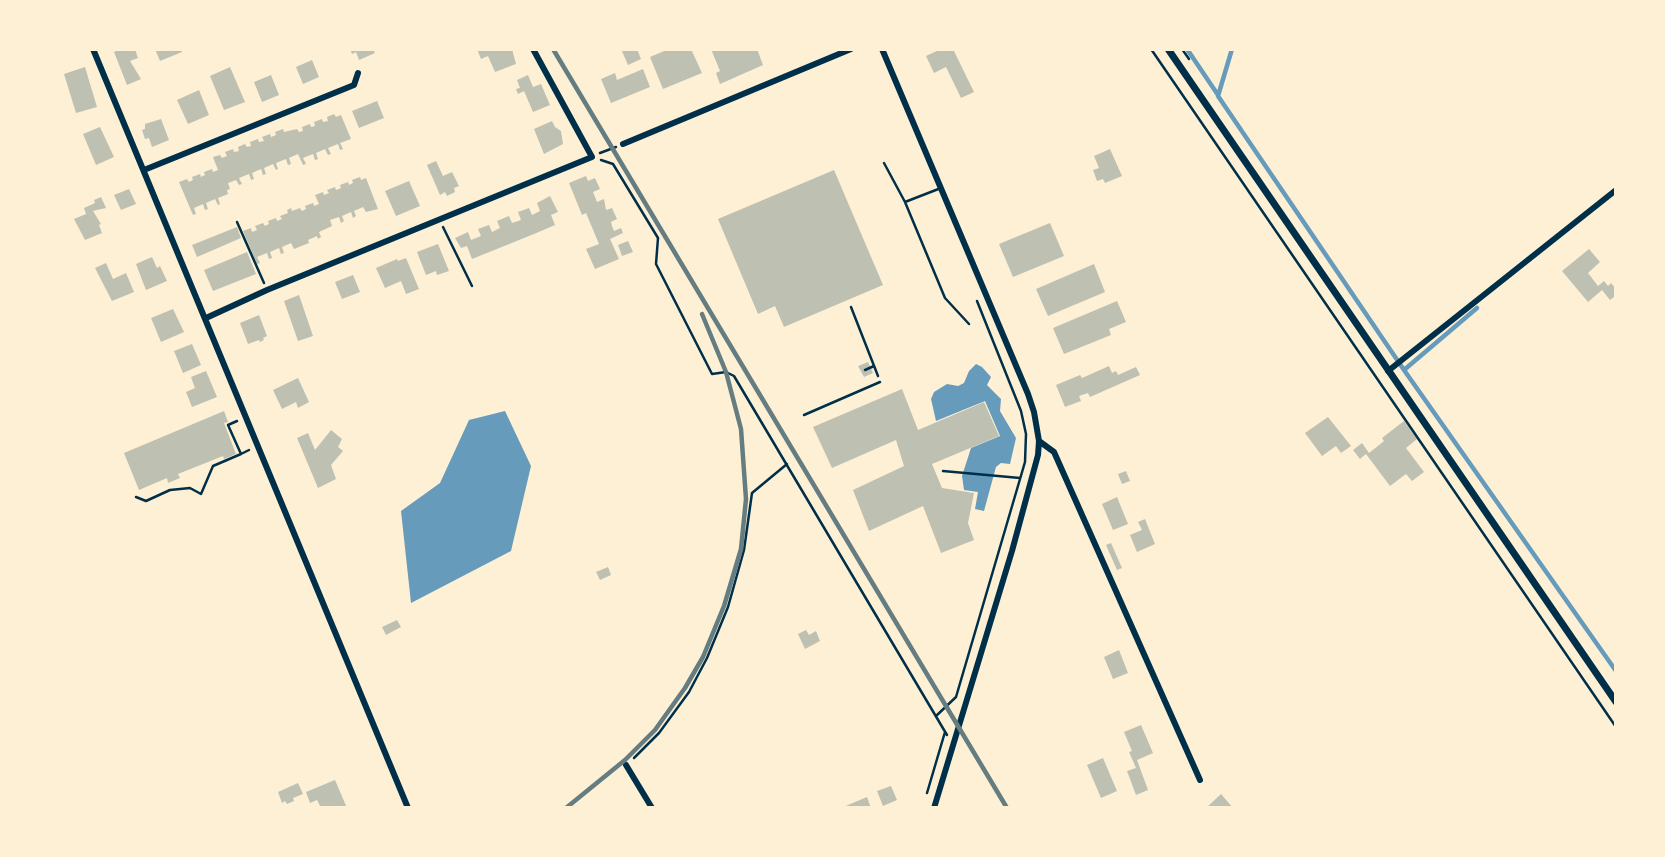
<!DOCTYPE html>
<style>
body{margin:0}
#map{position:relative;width:1665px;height:857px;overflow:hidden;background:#fdf0d5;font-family:"Titillium Web",sans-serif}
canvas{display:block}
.frame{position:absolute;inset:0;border:51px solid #fdf0d5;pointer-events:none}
</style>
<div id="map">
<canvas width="1665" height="857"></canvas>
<div class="frame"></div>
</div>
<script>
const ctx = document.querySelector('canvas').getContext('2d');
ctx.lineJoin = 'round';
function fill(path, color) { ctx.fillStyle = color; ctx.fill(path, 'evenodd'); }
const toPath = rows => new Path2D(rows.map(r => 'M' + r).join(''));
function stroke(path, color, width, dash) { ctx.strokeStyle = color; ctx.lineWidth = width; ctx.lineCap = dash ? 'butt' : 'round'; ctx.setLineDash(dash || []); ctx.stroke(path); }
const water = toPath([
 [976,364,982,367,991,377,987,385,1001,399,1000,411,1016,438,1010,464,1001,463,996,467,984,511,975,509,978,492,964,490,962,476,971,448,1000,436,985,401,936,421,931,399,934,392,947,384,958,386,964,383,969,371],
 [505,411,531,466,511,551,411,603,401,511,440,483,469,420]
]);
const stream = toPath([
 [1187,49,1218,95],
 [1232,49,1218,96,1404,370,1616,671],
 [1404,370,1477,308]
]);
const building = toPath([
 [120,49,135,49,138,58,130,61,141,79,127,85,114,52],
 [155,49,181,49,182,52,160,61],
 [350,49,373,49,375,53,359,60,356,52,352,54],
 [477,49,512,49,516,64,495,72,488,56,481,59],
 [621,49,637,49,641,59,628,65],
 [669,49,691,49,702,73,663,89,650,57],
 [711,49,757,49,763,65,720,84,716,73,720,71],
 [941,49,953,49,974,92,961,98,946,67,934,73,926,56],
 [312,60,319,77,303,84,296,67],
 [85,67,97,107,76,113,64,74],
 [230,67,245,102,224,110,210,76],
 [643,69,650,87,611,103,601,79,615,73,617,80],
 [271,75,279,95,262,102,254,82],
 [528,75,533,87,541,84,550,105,533,112,524,91,518,94,516,89,520,88,517,80],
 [199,90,209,115,188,124,177,100],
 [377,101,384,118,359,128,352,111],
 [334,114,336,117,341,115,351,139,340,143,343,149,340,150,338,144,328,148,331,154,328,155,325,149,316,153,318,159,315,160,313,154,303,158,306,164,303,165,298,154,289,158,291,164,288,165,286,159,276,163,278,169,276,170,273,164,264,168,266,174,263,175,261,169,252,173,254,179,251,180,249,174,239,178,242,184,239,185,236,180,228,183,230,189,227,190,228,194,218,198,220,204,218,205,215,199,206,203,208,209,205,210,203,204,194,208,196,214,193,215,179,182,187,179,189,182,193,180,192,177,200,174,201,177,205,175,204,172,212,169,213,172,218,170,213,157,220,155,222,158,227,156,225,152,233,149,234,152,239,151,238,147,245,144,247,147,251,146,250,142,258,139,259,142,264,141,262,137,270,134,271,137,276,135,275,132,283,129,284,132,297,129,299,132,303,131,302,127,310,124,311,127,315,126,314,122,322,119,323,122,328,121,327,117],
 [161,119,169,140,152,147,149,138,145,139,142,130,145,129,145,124],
 [552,121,555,127,561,131,563,144,544,154,534,129],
 [100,127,114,157,96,165,83,134],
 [1110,149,1122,176,1105,183,1103,179,1097,181,1093,170,1099,168,1094,156],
 [436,161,443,176,452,172,459,186,454,188,455,192,447,196,445,192,440,195,427,165],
 [834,170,883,285,784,327,775,306,758,314,718,219],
 [586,176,588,181,595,178,600,189,593,192,597,202,604,199,606,210,612,208,617,219,611,222,612,226,614,231,621,228,623,233,610,239,619,259,595,269,586,249,599,244,586,213,582,215,569,183],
 [360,177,361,180,366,178,378,209,366,212,363,207,354,211,356,216,353,218,351,212,342,216,344,221,341,223,339,217,330,220,332,226,319,232,321,237,318,239,317,236,308,240,309,243,294,249,291,243,282,247,284,253,281,254,279,248,270,252,272,258,269,259,267,253,257,257,260,263,257,264,243,231,251,228,252,232,257,230,255,226,263,223,265,226,269,224,268,221,276,218,277,221,282,219,280,216,288,213,287,210,291,208,292,211,300,208,302,211,306,209,305,206,313,203,314,206,319,204,315,195,323,192,324,195,329,193,327,190,335,187,336,190,341,188,340,185,348,182,349,185,353,183,352,180],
 [409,181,420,206,396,216,385,191],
 [129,189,136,204,121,210,114,195],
 [550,196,558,212,551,215,555,225,534,234,472,259,467,246,461,248,455,238,468,232,471,240,481,236,478,229,489,225,492,232,500,228,497,221,509,216,512,223,521,220,518,212,529,208,532,215,540,211,537,203],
 [101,197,106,208,93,211,101,224,99,225,102,233,85,240,74,219,86,214,84,208,95,203,94,200],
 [1050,223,1064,256,1013,277,999,244],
 [237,227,241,238,197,257,192,245],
 [628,241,633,252,622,256,618,245],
 [438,244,449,271,437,275,436,271,426,275,417,252],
 [1589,249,1600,262,1588,273,1598,286,1604,281,1608,286,1611,283,1616,289,1616,299,1614,297,1610,300,1602,290,1588,302,1562,271],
 [247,252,256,274,213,291,204,270],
 [152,257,157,268,160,266,167,281,146,290,136,264],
 [406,258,419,289,406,294,401,281,385,288,376,268,397,259,398,261],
 [106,263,113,279,126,273,134,292,112,301,95,268],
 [1094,264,1105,292,1048,316,1036,289],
 [353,275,360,292,342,299,335,282],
 [299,295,313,336,298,341,284,301],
 [1117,301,1126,322,1109,329,1111,335,1064,354,1053,328],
 [173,309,184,332,161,342,151,318],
 [259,315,267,336,263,338,264,340,260,342,259,340,248,344,240,323],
 [192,344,201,365,183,373,174,351],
 [868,362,873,373,864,377,858,366],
 [1109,366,1112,373,1116,371,1118,375,1136,367,1140,375,1090,397,1088,393,1079,396,1081,401,1065,407,1056,385,1080,375,1082,378],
 [206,371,217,397,192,407,186,392,195,388,191,377],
 [298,378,309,402,298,408,296,402,282,409,273,390],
 [902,389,918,430,984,402,999,436,932,464,942,488,974,493,968,523,974,540,941,553,923,506,869,531,853,490,904,466,896,440,832,468,813,427],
 [224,411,228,422,224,423,236,454,224,459,223,456,178,474,180,478,168,483,167,478,139,490,124,453],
 [1328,417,1351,446,1341,453,1336,446,1322,456,1305,433],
 [1404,421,1417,439,1406,448,1424,472,1412,481,1406,474,1390,486,1366,454,1360,459,1353,450,1362,443,1369,453,1384,441,1382,438],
 [331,430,342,439,338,447,343,451,331,465,336,479,318,488,297,438,308,433,315,450],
 [1126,471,1130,481,1122,484,1118,474],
 [1117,497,1128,524,1113,530,1102,504],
 [1145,519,1155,544,1137,552,1130,535,1142,530,1138,522],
 [1111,543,1122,568,1117,570,1106,545],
 [608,567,611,575,600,580,596,572],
 [397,620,401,627,386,635,382,627],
 [806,630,809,635,816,631,820,641,805,649,798,634],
 [1119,650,1128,673,1113,679,1104,657],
 [1141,725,1153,753,1137,760,1148,790,1136,795,1127,771,1136,768,1129,752,1132,751,1124,732],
 [1103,758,1117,791,1101,798,1087,765],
 [335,780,347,808,321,808,317,800,310,803,306,792],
 [298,783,303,794,293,798,294,801,287,804,285,801,282,803,278,792],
 [891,786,897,800,883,806,877,791],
 [1221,794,1233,808,1206,808],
 [867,797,871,808,841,808]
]);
const path = toPath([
 [1151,49,1616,727],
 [1182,49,1189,59],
 [600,153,616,147],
 [601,160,613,164,658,238,656,264,712,374,726,372,734,376,947,735],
 [237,222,264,283],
 [443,227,472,286],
 [851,307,878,376],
 [865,370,874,366],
 [237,421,228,425,241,454,249,450],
 [943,471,1020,478],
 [136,497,146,501,170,490,190,488,201,494,213,466,241,454],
 [936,716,956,697,1025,462,1026,434,1021,411,977,301],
 [634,758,659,733,689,692,707,658,728,607,744,550,752,493,787,464],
 [927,793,945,732]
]);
const service = toPath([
 [884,163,905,202,945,298,969,324],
 [905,202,941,188],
 [804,415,880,382]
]);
const minor = toPath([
 [93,49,408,808],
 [882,49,1028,394,1034,412,1039,441,1038,455,1012,551,934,808],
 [623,144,851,49],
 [144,170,354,85,358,73],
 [206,318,267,290,592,157,533,49],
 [1388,371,1616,190],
 [1039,441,1054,452,1200,780],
 [626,765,652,808]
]);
const tertiary = toPath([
 [1168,49,1616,702]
]);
const rail = toPath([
 [553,49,1007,808],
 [566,808,625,760,655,730,685,688,703,657,724,606,741,549,746,499,741,429,726,372,702,314]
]);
fill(water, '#669bbc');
stroke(stream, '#669bbc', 4.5);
fill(building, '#bec0b2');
stroke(path, '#003049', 2.5);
stroke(service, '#003049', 2.5);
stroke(minor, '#003049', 6);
stroke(tertiary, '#003049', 7);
stroke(rail, '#657d81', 4.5);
</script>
